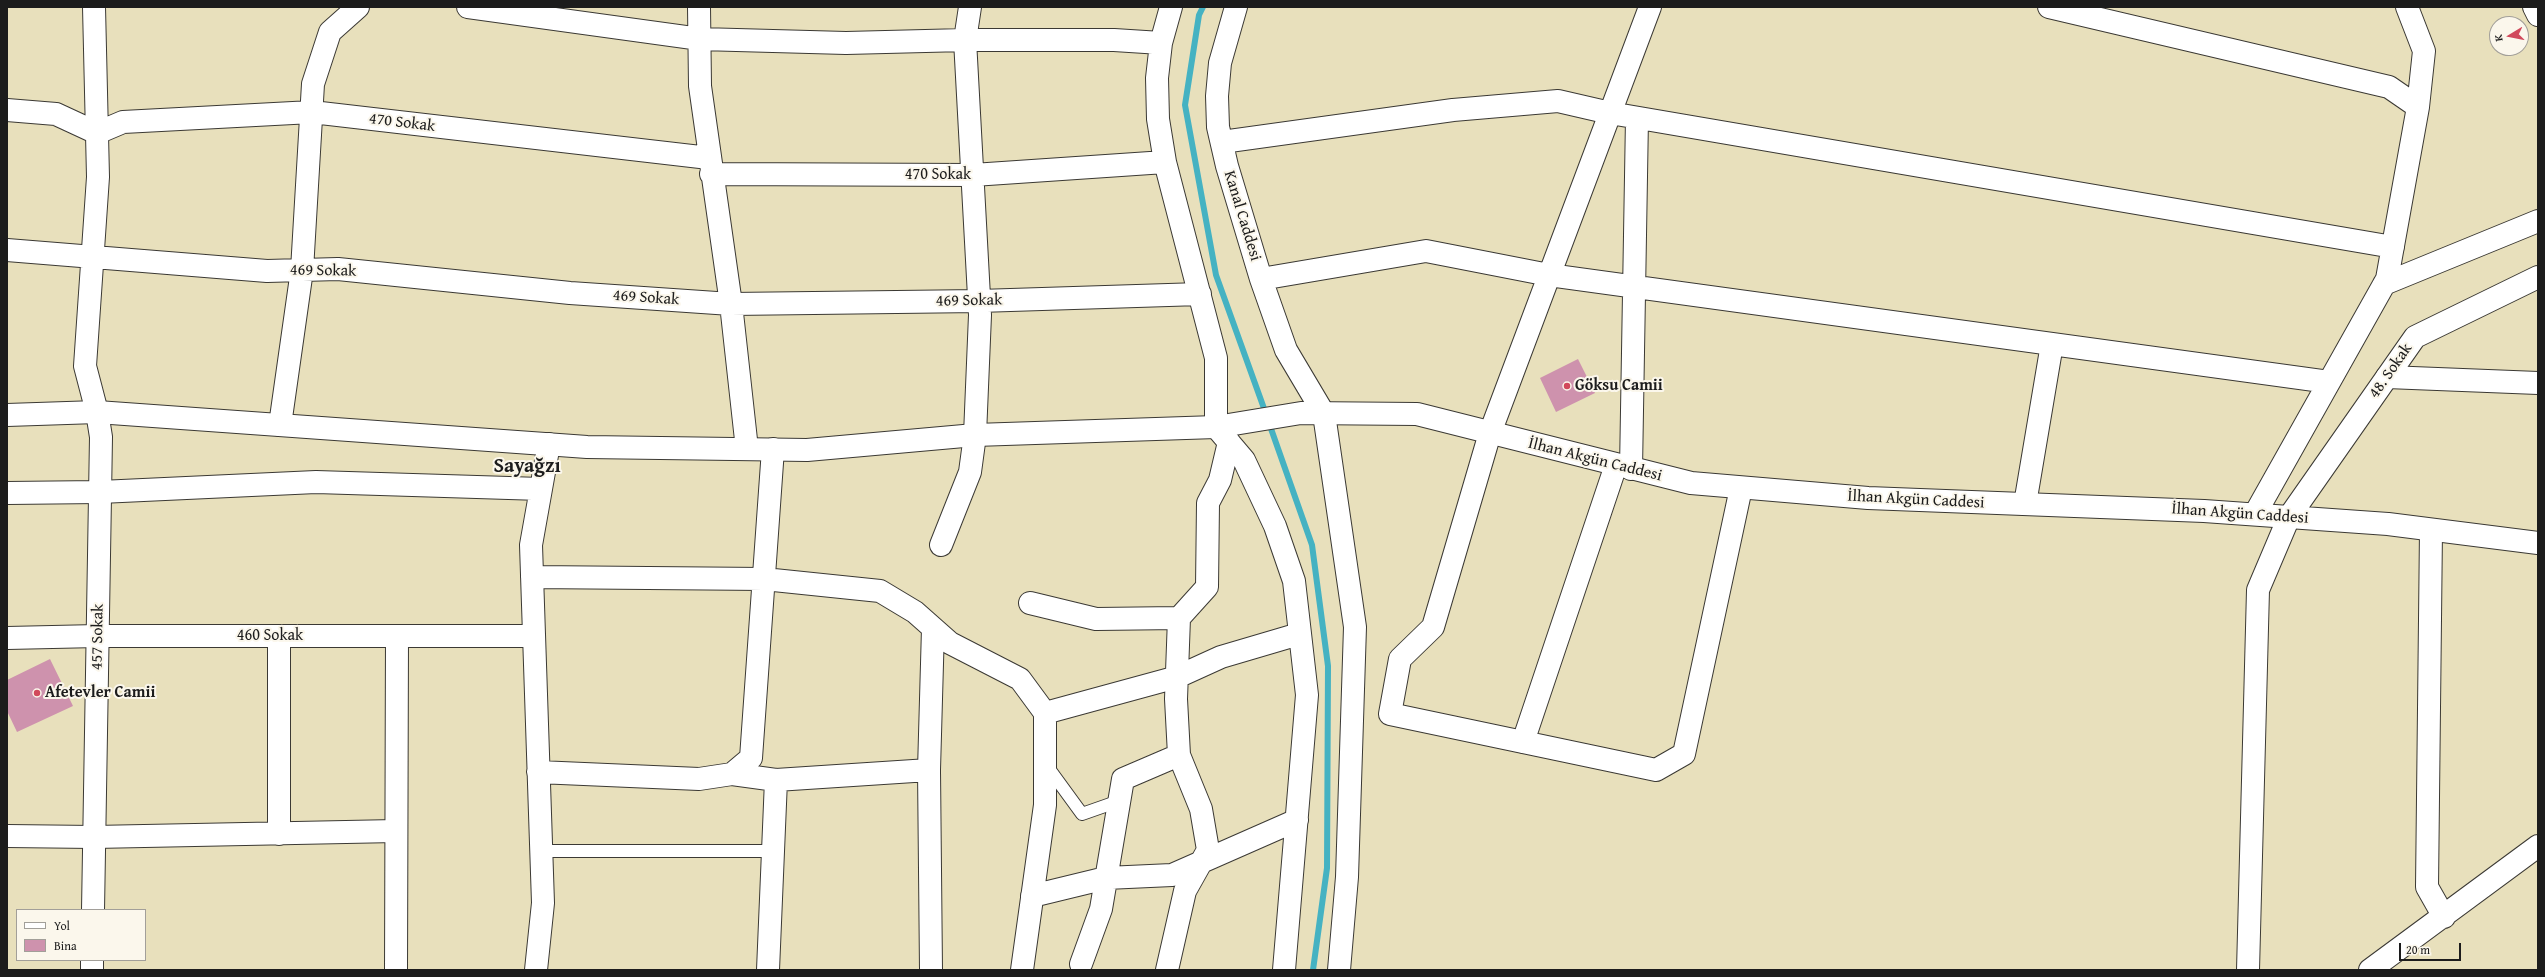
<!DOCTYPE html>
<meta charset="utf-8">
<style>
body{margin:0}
#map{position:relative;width:2545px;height:977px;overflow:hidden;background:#e8e0bc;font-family:"Gentium Book Plus",serif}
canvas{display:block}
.frame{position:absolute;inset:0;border:8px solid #1c1c1c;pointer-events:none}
.legend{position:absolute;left:16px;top:909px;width:130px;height:52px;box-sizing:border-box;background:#fbf7ec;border:1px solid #a29f99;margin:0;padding:5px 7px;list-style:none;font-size:12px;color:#1c1c1c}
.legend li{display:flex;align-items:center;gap:8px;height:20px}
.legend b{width:20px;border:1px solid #a29f99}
.north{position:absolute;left:2489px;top:16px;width:40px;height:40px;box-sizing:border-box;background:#fbf7ec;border:1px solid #a29f99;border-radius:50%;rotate:260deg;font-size:11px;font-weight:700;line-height:16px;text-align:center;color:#1c1c1c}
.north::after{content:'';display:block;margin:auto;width:14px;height:18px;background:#d1495b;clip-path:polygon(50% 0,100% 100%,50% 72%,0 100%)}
.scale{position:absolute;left:2399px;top:943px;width:62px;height:18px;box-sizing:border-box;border:2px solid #1c1c1c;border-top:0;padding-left:5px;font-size:12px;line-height:14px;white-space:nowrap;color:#1c1c1c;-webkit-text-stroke:3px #fbf7ec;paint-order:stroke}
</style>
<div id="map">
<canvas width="2545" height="977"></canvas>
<div class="frame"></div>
<ul class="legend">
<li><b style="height:5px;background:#fff"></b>Yol</li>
<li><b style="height:11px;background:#ce92ad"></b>Bina</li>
</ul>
<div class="north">K</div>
<div class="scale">20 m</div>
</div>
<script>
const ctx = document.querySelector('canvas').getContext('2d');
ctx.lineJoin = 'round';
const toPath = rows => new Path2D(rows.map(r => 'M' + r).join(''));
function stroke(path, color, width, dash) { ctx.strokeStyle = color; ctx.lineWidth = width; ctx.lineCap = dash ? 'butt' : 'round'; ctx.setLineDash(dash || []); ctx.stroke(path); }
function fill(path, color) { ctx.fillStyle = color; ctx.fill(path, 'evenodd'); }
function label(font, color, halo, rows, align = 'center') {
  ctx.font = font + ' "Gentium Book Plus",serif'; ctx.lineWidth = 4; ctx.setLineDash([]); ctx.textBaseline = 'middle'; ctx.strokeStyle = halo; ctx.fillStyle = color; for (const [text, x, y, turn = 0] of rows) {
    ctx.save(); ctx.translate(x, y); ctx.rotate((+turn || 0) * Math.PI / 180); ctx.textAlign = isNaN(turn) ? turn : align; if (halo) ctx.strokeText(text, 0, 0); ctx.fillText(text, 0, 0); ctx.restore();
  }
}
const stream = toPath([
 [1203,7,1199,15,1185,105,1216,275,1266,414],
 [1269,423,1312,545,1328,666,1327,868,1313,970]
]);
const building = toPath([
 [1578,359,1595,393,1556,412,1540,378],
 [50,659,73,706,17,732,7,711,7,680]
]);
const service = toPath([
 [1047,766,1082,814,1119,801],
 [541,851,773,851]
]);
const minor = toPath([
 [94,7,98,177,85,366,97,412],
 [468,7,700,39,846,43,965,40,1114,40,1161,43],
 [699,7,700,86,731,304,747,449],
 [1171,7,1161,43,1157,78,1158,119,1165,162,1216,358,1216,427,1244,460,1275,526,1294,581,1307,695,1284,970],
 [1236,7,1220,63,1217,96,1218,127,1227,166,1261,279,1286,350,1324,414,1355,627,1347,877,1339,970],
 [1650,7,1490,433,1433,627,1400,659,1390,714,1656,770,1684,754,1741,488],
 [2049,7,2389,87,2418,107],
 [2534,7,2538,15],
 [7,110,56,114,97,133,123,122,312,112,709,158],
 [1222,142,1453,110,1558,101,1610,113,2393,247],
 [711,174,973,175,1165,162],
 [7,250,267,271,338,269,570,293,731,304,979,301,1200,294],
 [1261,279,1426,251,1549,275,2329,382],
 [2384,284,2538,221],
 [2387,377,2538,383],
 [280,425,302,270,313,84,330,32,358,7],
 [1631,469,1637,118],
 [7,493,100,492,316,482,541,489],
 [2025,504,2052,344],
 [2255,514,2387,279,2418,107,2424,51,2407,7],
 [2431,530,2427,887,2444,917],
 [941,545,970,472,975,435,980,315,965,40,970,7],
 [532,577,764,579,880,591,915,612,950,643,1020,679,1045,713,1045,805,1022,970],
 [1030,603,1096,619,1179,618],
 [7,638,98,636,534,636],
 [1045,713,1177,677,1221,657,1299,634],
 [1523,742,1616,465],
 [538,772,699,779,732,774,751,758,773,449],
 [732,774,776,780,929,770],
 [279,834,279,636],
 [7,836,94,837,396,831],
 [1032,896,1106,878,1172,875,1297,820],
 [1081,964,1101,909,1123,779,1179,755],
 [396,970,397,637],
 [536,970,543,903,531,545,549,444],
 [768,970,776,780],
 [931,970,929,770,933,628],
 [1167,970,1185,891,1208,850,1201,809,1179,755,1176,699,1179,618,1207,587,1208,503,1220,480,1229,442],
 [2248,970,2258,590,2289,517],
 [2370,970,2538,846]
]);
const tertiary = toPath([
 [93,910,101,437,97,412],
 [92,970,92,960]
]);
const secondary = toPath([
 [7,415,97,412,587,447,807,450,975,435,1216,427,1301,413,1417,414,1691,483,1868,498,2204,511,2388,524,2538,543],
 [2289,517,2415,337,2538,277]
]);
const markers = [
 [1567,386,4,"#d1495b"],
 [37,693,4,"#d1495b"]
];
const streetNames = [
 ["470 Sokak",402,123,7],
 ["470 Sokak",938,175],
 ["Kanal Caddesi",1242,216,73],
 ["469 Sokak",323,271,1],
 ["469 Sokak",646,298,4],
 ["469 Sokak",969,301,-1],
 ["48. Sokak",2391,371,-55],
 ["İlhan Akgün Caddesi",1595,460,14],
 ["İlhan Akgün Caddesi",1916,500,3],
 ["İlhan Akgün Caddesi",2240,514,4],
 ["460 Sokak",270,636],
 ["457 Sokak",98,637,-89]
];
const poiNames = [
 ["Göksu Camii",1575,386],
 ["Afetevler Camii",45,693]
];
const districtNames = [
 ["Sayağzı",527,467]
];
stroke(stream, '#45b2c2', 6);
fill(building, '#ce92ad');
stroke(service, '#3b3934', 14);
stroke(minor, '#3b3934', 24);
stroke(tertiary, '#3b3934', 24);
stroke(secondary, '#3b3934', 24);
stroke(service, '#fff', 12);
stroke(minor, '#fff', 22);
stroke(tertiary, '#fff', 22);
stroke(secondary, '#fff', 22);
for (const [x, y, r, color] of markers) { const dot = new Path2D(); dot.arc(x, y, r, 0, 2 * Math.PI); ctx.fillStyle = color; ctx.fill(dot); stroke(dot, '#fbf7ec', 1.5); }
label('16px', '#1c1c1c', '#fbf7ec', streetNames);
label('bold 16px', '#1c1c1c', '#fbf7ec', poiNames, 'left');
label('bold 20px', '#1c1c1c', '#fbf7ec', districtNames);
</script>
